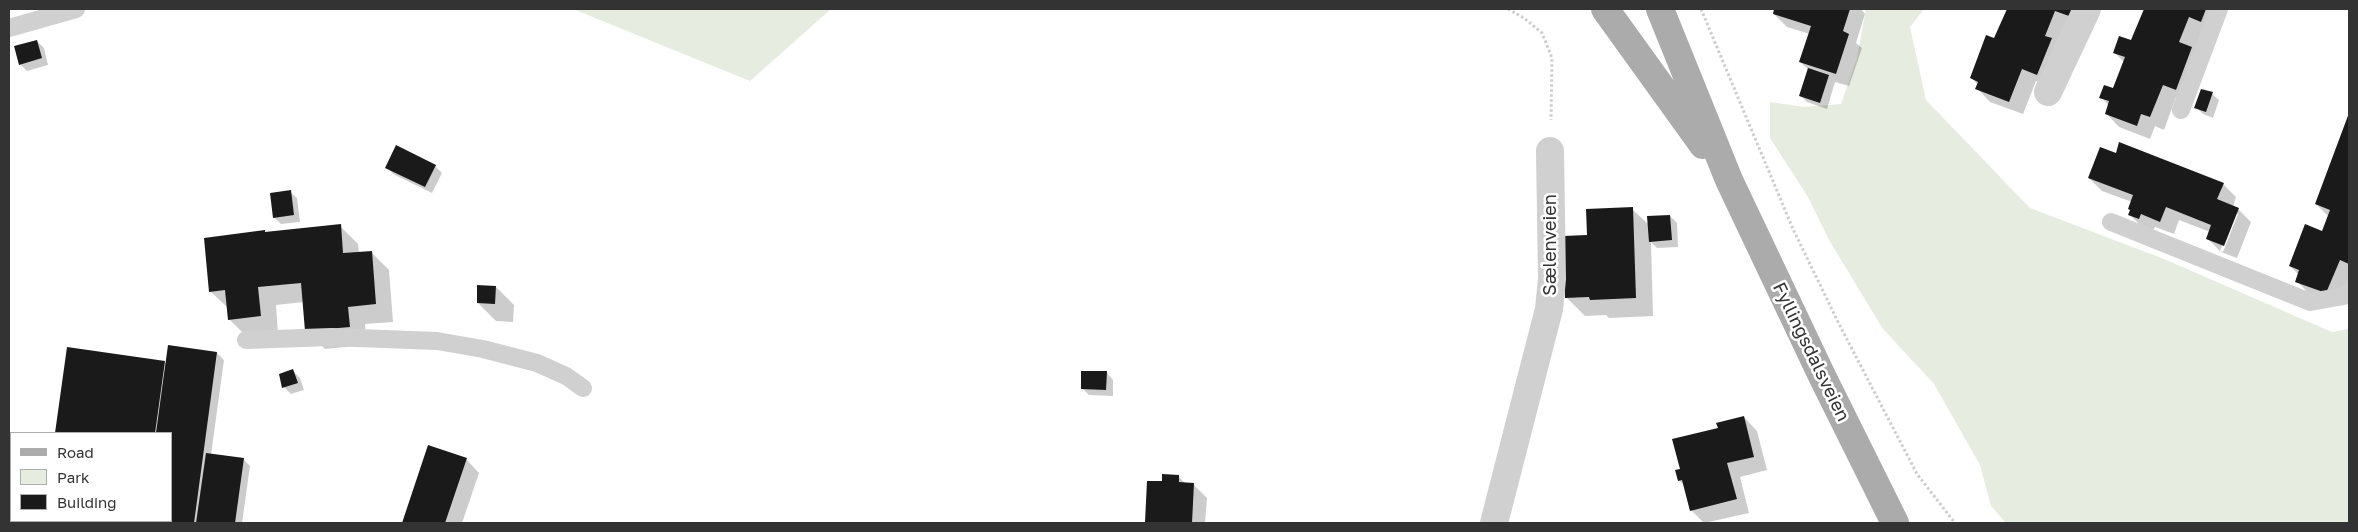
<!DOCTYPE html>
<meta charset="utf-8">
<style>
body{margin:0}
#map{position:relative;width:2358px;height:532px;overflow:hidden;background:#fff;font-family:"Golos Text",sans-serif}
canvas{display:block}
.frame{position:absolute;inset:0;border:10px solid #333;pointer-events:none}
.legend{position:absolute;left:10px;top:432px;width:162px;height:90px;box-sizing:border-box;background:#fff;border:1px solid #adadad;margin:0;padding:6px 9px;list-style:none;font-size:15px;color:#333}
.legend li{display:flex;align-items:center;gap:10px;height:25px}
.legend b{width:25px;border:1px solid #adadad}
</style>
<div id="map">
<canvas width="2358" height="532"></canvas>
<div class="frame"></div>
<ul class="legend">
<li><b style="height:6px;background:#ababab"></b>Road</li>
<li><b style="height:14px;background:#e6ecdf"></b>Park</li>
<li><b style="height:14px;background:#1a1a1a"></b>Building</li>
</ul>
</div>
<script>
const ctx = document.querySelector('canvas').getContext('2d');
ctx.lineJoin = 'round';
function fill(path, color) { ctx.fillStyle = color; ctx.fill(path, 'evenodd'); }
const toPath = rows => new Path2D(rows.map(r => 'M' + r).join(''));
function stroke(path, color, width, dash) { ctx.strokeStyle = color; ctx.lineWidth = width; ctx.lineCap = dash ? 'butt' : 'round'; ctx.setLineDash(dash || []); ctx.stroke(path); }
function label(font, color, halo, rows, align = 'center') {
  ctx.font = font + ' "Golos Text",sans-serif'; ctx.lineWidth = 5; ctx.setLineDash([]); ctx.textBaseline = 'middle'; ctx.strokeStyle = halo; ctx.fillStyle = color; for (const [text, x, y, turn = 0] of rows) {
    ctx.save(); ctx.translate(x, y); ctx.rotate((+turn || 0) * Math.PI / 180); ctx.textAlign = isNaN(turn) ? turn : align; if (halo) ctx.strokeText(text, 0, 0); ctx.fillText(text, 0, 0); ctx.restore();
  }
}
const green = toPath([
 [573,9,831,9,750,81],
 [1866,9,1924,9,1910,27,1926,100,2030,208,2164,259,2332,332,2349,329,2349,523,2006,523,1991,506,1980,465,1934,384,1883,329,1829,240,1808,197,1770,138,1770,102,1804,107,1841,104,1857,58]
]);
const shadow = toPath([
 [1776,9,1861,9,1865,14,1856,43,1862,48,1849,86,1835,82,1827,109,1807,102,1800,95,1809,70,1800,62,1810,34,1787,27,1774,14],
 [2008,9,2090,9,2051,87,2036,81,2023,114,1990,102,1977,88,1978,85,1972,78,1995,40],
 [2145,9,2224,9,2189,102,2176,97,2164,130,2155,126,2150,139,2119,127,2106,113,2109,106,2101,97,2113,89,2124,62,2114,52,2131,42],
 [37,41,44,48,48,65,27,71,20,64],
 [2212,94,2219,100,2213,118,2203,114,2196,107],
 [2349,116,2349,282,2339,306,2310,295,2297,281,2299,275,2290,266,2323,232,2329,217,2316,204],
 [2116,154,2223,184,2236,197,2233,207,2238,209,2251,222,2237,258,2221,252,2208,239,2210,232,2179,220,2174,234,2155,227,2152,232,2143,228,2130,215,2132,202,2102,191,2089,178],
 [2235,214,2238,214,2223,252,2220,251],
 [435,166,442,173,432,193,393,174,387,167],
 [290,192,297,198,300,222,281,224,274,217],
 [1632,209,1649,225,1670,216,1677,223,1678,247,1657,248,1651,242,1653,316,1609,318,1606,315,1585,316,1567,298,1589,236],
 [340,226,358,244,359,253,371,252,389,270,393,322,365,324,367,345,325,349,307,331,304,302,276,305,278,334,247,337,229,319,228,308,210,291,265,231,266,233],
 [496,287,514,305,513,322,496,321,478,303],
 [169,347,217,353,224,360,211,455,243,459,250,466,242,523,44,523,44,521,171,521,171,433,56,433,68,348,164,362,167,364],
 [293,371,300,378,304,390,291,394,284,387],
 [1107,373,1113,380,1113,396,1089,395,1082,388],
 [1744,417,1757,431,1767,470,1740,477,1749,513,1704,523,1691,510,1685,486,1679,480,1681,469],
 [428,447,466,459,479,473,462,523,403,523],
 [1178,476,1186,484,1193,484,1207,498,1205,523,1148,523,1146,522,1163,483]
]);
const building = toPath([
 [1774,9,1850,9,1843,31,1849,34,1836,74,1799,62,1811,26,1773,14],
 [2007,9,2072,9,2069,16,2055,11,2045,36,2052,38,2037,75,2022,69,2009,102,1975,89,1978,82,1970,78,1986,35,1994,38],
 [2144,9,2206,9,2201,22,2189,17,2179,42,2192,47,2176,90,2163,85,2150,117,2141,114,2137,126,2105,114,2109,101,2099,98,2104,85,2113,88,2125,57,2113,53,2119,36,2131,40],
 [37,40,42,58,19,65,14,46],
 [1808,68,1829,75,1820,103,1799,96],
 [2201,89,2213,92,2206,112,2194,108],
 [2349,113,2349,264,2340,260,2326,293,2295,282,2299,270,2289,266,2305,224,2322,231,2330,210,2315,204],
 [2119,142,2224,183,2217,199,2239,208,2224,246,2206,239,2211,225,2166,207,2160,222,2141,214,2139,219,2128,215,2130,210,2128,209,2133,195,2088,178,2100,147,2116,153],
 [396,145,436,165,425,187,385,168],
 [291,190,294,215,273,218,270,193],
 [1633,207,1636,298,1590,300,1589,297,1565,298,1563,236,1587,235,1586,209],
 [1670,215,1672,240,1649,242,1647,216],
 [341,224,343,253,372,251,376,304,348,307,350,327,305,331,301,283,258,287,261,316,228,320,225,290,209,292,204,238,265,230,265,232],
 [477,285,496,286,495,304,477,303],
 [168,345,217,352,194,523,144,523,144,521,171,521,171,433,156,433],
 [67,347,165,361,155,433,55,433],
 [293,369,298,383,282,388,279,374],
 [1081,371,1107,371,1106,390,1081,389],
 [1744,416,1754,457,1727,463,1737,499,1690,511,1682,480,1678,481,1675,470,1680,469,1672,439,1718,428,1716,423],
 [428,445,467,458,445,523,402,523],
 [206,453,244,458,235,523,196,523],
 [1162,474,1179,475,1179,482,1194,483,1192,523,1145,522,1147,481,1162,481],
 [43,521,93,521,92,523,43,523],
 [94,521,143,521,143,523,93,523]
]);
const path = toPath([
 [1508,9,1524,18,1542,33,1552,58,1551,120],
 [1701,9,1793,229,1839,324,1917,474,1955,523]
]);
const service = toPath([
 [9,28,76,9],
 [2181,110,2219,9],
 [2111,222,2310,302,2344,296,2349,292],
 [246,340,331,337,437,341,483,349,537,363,566,376,583,388]
]);
const minor = toPath([
 [2048,92,2087,9],
 [1494,523,1549,309,1552,279,1550,151]
]);
const primary = toPath([
 [1605,9,1703,145],
 [1660,9,1729,180,1822,376,1895,523]
]);
const streetNames = [
 ["Sælenveien",1550,245,-90],
 ["Fyllingsdalsveien",1811,352,64]
];
fill(green, '#e6ecdf');
fill(shadow, '#0003');
fill(building, '#1a1a1a');
stroke(path, '#cdcdcd', 3, [2.5, 2.5]);
stroke(service, '#d0d0d0', 18);
stroke(minor, '#d0d0d0', 28);
stroke(primary, '#ababab', 28);
label('18px', '#333', '#fff', streetNames);
</script>
